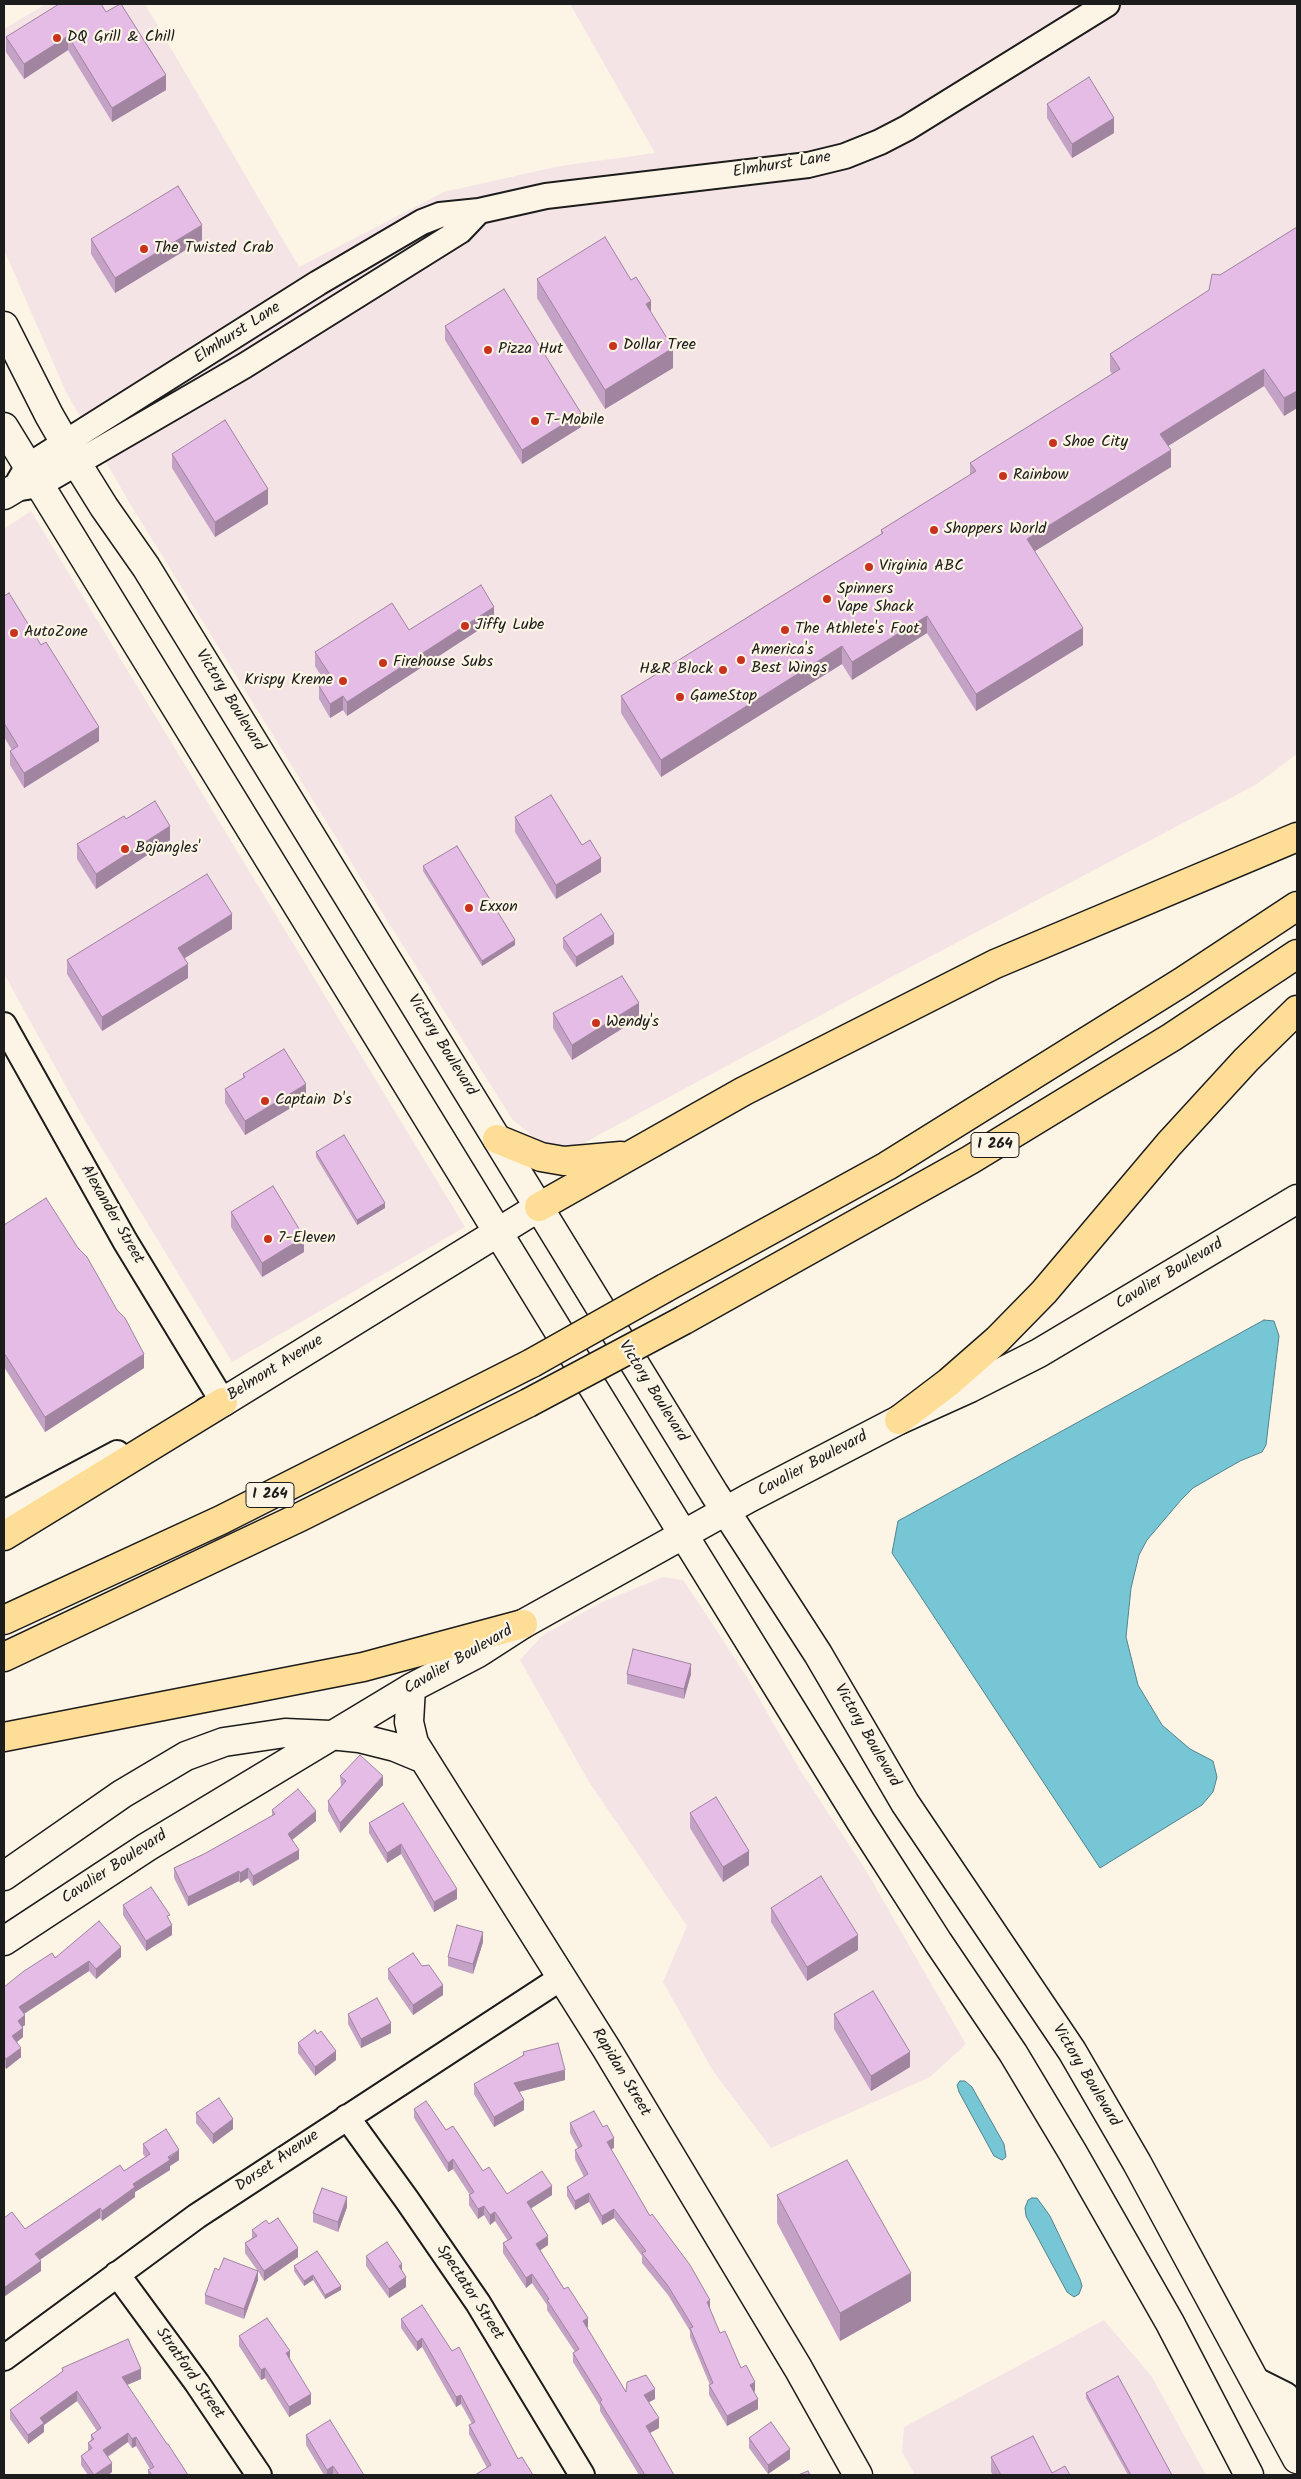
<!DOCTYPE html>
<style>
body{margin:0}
#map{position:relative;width:1301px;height:2479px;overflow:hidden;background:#fcf5e5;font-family:Kalam,sans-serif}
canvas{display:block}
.frame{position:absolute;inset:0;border:5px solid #1c1c1c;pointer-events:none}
</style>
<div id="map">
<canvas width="1301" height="2479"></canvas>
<div class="frame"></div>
</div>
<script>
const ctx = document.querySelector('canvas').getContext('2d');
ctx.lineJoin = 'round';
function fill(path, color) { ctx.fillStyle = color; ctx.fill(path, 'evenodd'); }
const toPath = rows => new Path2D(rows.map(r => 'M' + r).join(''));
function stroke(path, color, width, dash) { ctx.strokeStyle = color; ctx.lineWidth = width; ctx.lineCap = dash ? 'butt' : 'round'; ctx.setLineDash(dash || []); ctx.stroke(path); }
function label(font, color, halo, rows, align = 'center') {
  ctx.font = font + ' Kalam,sans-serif'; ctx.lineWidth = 4.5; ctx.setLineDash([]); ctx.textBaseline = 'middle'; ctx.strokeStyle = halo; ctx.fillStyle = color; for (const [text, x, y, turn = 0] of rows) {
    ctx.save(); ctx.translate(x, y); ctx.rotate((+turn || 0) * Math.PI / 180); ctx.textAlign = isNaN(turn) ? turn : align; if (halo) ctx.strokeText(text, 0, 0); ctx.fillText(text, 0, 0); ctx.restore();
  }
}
const built = toPath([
 [46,4,145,4,299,267,444,192,560,166,655,153,570,4,1297,4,1297,754,1257,784,884,981,571,1150,542,1144,512,1119,385,917,129,502,66,392,4,250,4,29],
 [31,511,465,1227,232,1362,84,1119,4,974,4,529],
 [663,1577,683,1580,704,1611,748,1679,800,1770,865,1869,966,2044,930,2077,771,2148,713,2071,663,1982,687,1926,589,1782,520,1660,543,1635,602,1602],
 [1104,2320,1152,2377,1206,2475,915,2475,902,2452,904,2427]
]);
const water = toPath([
 [1264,1320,1274,1321,1279,1336,1266,1445,1262,1452,1240,1461,1193,1488,1181,1500,1147,1540,1139,1555,1131,1588,1126,1637,1138,1685,1162,1725,1190,1749,1213,1761,1217,1777,1213,1792,1202,1805,1100,1868,892,1553,898,1521,1264,1320],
 [960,2081,965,2081,972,2087,1004,2144,1006,2157,1002,2160,994,2156,982,2134,959,2092,957,2085,960,2081],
 [1032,2198,1037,2198,1050,2216,1080,2279,1082,2286,1079,2294,1074,2297,1067,2292,1026,2216,1025,2208,1028,2200,1032,2198]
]);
const street = toPath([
 [19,481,28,466,318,283,422,222,440,215,479,211,546,196,808,165,845,156,880,142,907,128,1107,4],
 [21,488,39,485,244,366,460,231,479,211],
 [4,1025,125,1241,223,1402,206,1410],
 [4,1513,117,1453],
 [347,2117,407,2200,478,2303,582,2475],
 [117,2274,197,2383,259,2475],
 [4,2358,197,2216,561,1978],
 [1256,2380,1286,2395,1297,2418]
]);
const secondary = toPath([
 [4,326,49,415,76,462,104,507,146,567,714,1493,818,1654,905,1803,1072,2051,1137,2163,1297,2459],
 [4,427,683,1534,861,1822,938,1942,1013,2053,1073,2153,1170,2323,1249,2475],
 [4,495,14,489],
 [223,1402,539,1207],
 [411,1688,409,1722,414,1743,424,1759],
 [4,1876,122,1794,186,1756,224,1742,285,1733,330,1735,359,1738,395,1747,424,1759,606,2048,798,2368,858,2475],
 [4,1941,147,1847,411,1688,478,1653,523,1624,749,1498,899,1420,970,1388,1039,1353,1297,1199]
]);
const highway = toPath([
 [497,1139,541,1157,564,1161,621,1156],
 [539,1207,744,1091,995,964,1297,837],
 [665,1288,887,1166,1182,982,1297,906],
 [684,1320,970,1160,1172,1037,1297,954],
 [899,1420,949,1382,997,1340,1044,1292,1169,1144,1246,1060,1297,1010],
 [4,1536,223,1402],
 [4,1620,221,1520,532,1363],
 [4,1657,300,1517,528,1403],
 [4,1737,363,1667,523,1624]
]);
const highwayBridge = toPath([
 [532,1363,665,1288],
 [528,1403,684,1320]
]);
const wall = toPath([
 [106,12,166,90,112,122,68,50,24,79,6,52,6,37],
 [1047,104,1114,133,1072,158,1047,118],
 [1297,227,1297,408,1284,416,1264,386,1168,446,1171,467,1035,551,1083,645,976,711,927,633,852,680,842,664,661,777,621,713,621,696,881,534,881,530,970,475,970,463,1112,374,1110,371,1110,354,1209,290,1220,275],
 [91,239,202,240,115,293,91,254],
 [537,279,651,313,673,368,605,409,537,298],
 [445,326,581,427,522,464,445,340],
 [172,454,268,504,215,537,172,468],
 [4,596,99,741,24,788,10,765,10,751,12,750,4,737],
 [494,620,347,716,343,710,330,718,319,699,319,686,325,682,315,666,315,652,409,630],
 [515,817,582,845,601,872,556,899,515,832],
 [126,819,170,840,96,889,77,859,77,844],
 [423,866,515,945,482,966,423,871],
 [232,929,185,958,188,978,102,1031,67,974,67,960],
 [563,938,614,944,576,967,563,948],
 [553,1013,639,1018,572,1060,553,1028],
 [243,1074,306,1099,245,1135,225,1103,225,1089,243,1078],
 [316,1152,385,1208,357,1225,316,1157],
 [231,1212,304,1252,262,1277,231,1227],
 [4,1225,144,1368,45,1432,4,1367],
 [627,1674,691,1674,684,1699,627,1684],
 [340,1776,383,1785,340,1833,328,1811,328,1801,341,1786],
 [403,1803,457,1899,434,1912,401,1854,387,1863,369,1833,369,1823],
 [272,1810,316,1821,292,1840,299,1859,253,1886,248,1878,240,1883,239,1881,188,1906,174,1878,174,1868,204,1854,272,1816],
 [690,1813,749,1865,723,1882,690,1828],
 [123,1905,170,1921,172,1935,146,1951,123,1915],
 [771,1908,858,1950,807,1981,771,1922],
 [483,1942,473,1974,448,1966,448,1957],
 [121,1957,96,1979,89,1971,24,2014,25,2025,22,2027,23,2037,17,2042,21,2057,6,2069,4,2066,4,1987,55,1958],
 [422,1966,443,1995,413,2015,388,1979,388,1969],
 [348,2014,391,2033,361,2048,348,2024],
 [834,2014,910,2067,871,2091,834,2029],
 [317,2034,336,2060,315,2076,298,2053,298,2043],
 [523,2052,565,2080,519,2092,524,2110,494,2127,474,2094,474,2084,523,2055],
 [414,2109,446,2130,483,2171,507,2194,552,2195,531,2208,548,2245,540,2250,588,2327,587,2328,626,2392,655,2399,649,2402,659,2428,650,2433,674,2475,639,2475,600,2411,600,2406,573,2362,573,2353,575,2352,547,2310,547,2305,532,2283,526,2288,503,2253,503,2243,508,2241,495,2221,490,2225,484,2215,478,2219,469,2205,469,2195,470,2195,453,2169,448,2172,414,2118],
 [196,2113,233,2129,213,2144,196,2123],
 [570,2123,614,2148,611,2149,650,2216,710,2309,720,2333,755,2391,754,2392,758,2409,727,2426,709,2395,709,2385,710,2385,690,2337,690,2331,668,2295,642,2263,642,2256,614,2218,602,2225,589,2202,575,2210,567,2196,567,2187,584,2177,575,2159,575,2150,578,2148,570,2133],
 [143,2144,179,2160,170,2166,170,2170,135,2192,135,2197,102,2221,100,2218,40,2260,41,2271,5,2296,4,2294,4,2218,25,2229,124,2171,145,2157,143,2154],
 [777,2195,911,2301,840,2341,777,2223],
 [347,2207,338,2232,313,2222,313,2213],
 [252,2230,298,2257,264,2281,258,2271,258,2280,244,2319,205,2304,205,2295,219,2270,257,2270,245,2253,245,2243,252,2238],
 [317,2251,341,2290,325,2299,313,2280,304,2286,294,2271,294,2266],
 [366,2256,402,2271,406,2287,389,2298,366,2266],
 [422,2305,518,2459,533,2475,487,2468,469,2434,469,2425,472,2424,461,2404,456,2407,422,2347,417,2351,401,2328,401,2319],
 [239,2336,290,2359,311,2404,289,2417,265,2378,261,2380,239,2346],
 [62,2368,141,2379,127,2385,188,2475,148,2475,148,2470,150,2469,136,2446,132,2448,128,2442,108,2457,112,2472,108,2475,88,2475,81,2465,81,2456,88,2451,88,2443,91,2440,91,2435,97,2431,77,2401,44,2425,44,2432,28,2444,10,2419,10,2410,62,2372],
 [1086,2393,1172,2475,1128,2475,1086,2398],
 [306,2435,364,2475,324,2475,306,2445],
 [749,2438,790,2459,768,2474,749,2448],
 [991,2457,1052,2473,1070,2475,993,2475,991,2472]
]);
const shadedWall = toPath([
 [68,36,68,50,24,79,24,64],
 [166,75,166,90,112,122,112,108],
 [1114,118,1114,133,1072,158,1072,144],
 [202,225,202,240,115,293,115,278],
 [651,301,651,320,646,304],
 [673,348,673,368,605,409,605,390],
 [1264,369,1264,386,1160,451,1160,434],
 [1297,391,1297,408,1284,416,1284,398],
 [581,413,581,427,522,464,522,450],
 [1171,450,1171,467,1027,556,1027,539],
 [268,489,268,504,215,537,215,522],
 [494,607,494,620,347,716,347,702],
 [927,616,927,633,852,680,852,662],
 [1083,628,1083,645,976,711,976,694],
 [842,646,842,664,661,777,661,760],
 [343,696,343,710,330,718,330,704],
 [99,727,99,741,24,788,24,773],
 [170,826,170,840,96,889,96,874],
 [601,858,601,872,556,899,556,885],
 [232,914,232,929,178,962,178,948],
 [614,934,614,944,576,967,576,957],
 [515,940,515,945,482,966,482,961],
 [188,964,188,978,102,1031,102,1017],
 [639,1003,639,1018,572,1060,572,1045],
 [306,1084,306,1099,245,1135,245,1121],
 [385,1203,385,1208,357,1225,357,1220],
 [304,1237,304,1252,262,1277,262,1263],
 [144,1354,144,1368,45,1432,45,1417],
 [691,1664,691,1674,684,1699,684,1689],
 [383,1776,383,1785,340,1833,340,1823],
 [316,1811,316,1821,288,1843,288,1834],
 [401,1844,401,1854,387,1863,387,1853],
 [299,1850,299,1859,253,1886,253,1876],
 [749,1851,749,1865,723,1882,723,1867],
 [248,1868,248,1878,240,1883,240,1873],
 [239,1871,239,1881,188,1906,188,1897],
 [457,1889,457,1899,434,1912,434,1902],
 [172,1925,172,1935,146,1951,146,1941],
 [483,1932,483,1942,473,1974,473,1964],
 [858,1935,858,1950,807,1981,807,1967],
 [121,1947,121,1957,96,1979,96,1969],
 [89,1961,89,1971,19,2017,19,2007],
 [443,1985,443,1995,413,2015,413,2005],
 [25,2015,25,2025,18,2030,18,2021],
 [391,2023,391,2033,361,2048,361,2039],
 [23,2028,23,2037,12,2046,12,2036],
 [21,2048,21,2057,6,2069,6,2059],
 [336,2051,336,2060,315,2076,315,2067],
 [910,2052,910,2067,871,2091,871,2076],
 [565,2070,565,2080,514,2093,514,2083],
 [524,2100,524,2110,494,2127,494,2117],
 [233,2119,233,2129,213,2144,213,2134],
 [614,2138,614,2148,607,2151,607,2142],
 [179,2150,179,2160,170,2166,170,2170,135,2192,135,2197,102,2221,102,2211,133,2184],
 [453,2159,453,2169,448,2172,448,2163],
 [552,2186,552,2195,527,2211,527,2202],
 [589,2193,589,2202,575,2210,575,2201],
 [347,2197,347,2207,338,2232,338,2222],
 [484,2206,484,2215,478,2219,478,2209],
 [100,2208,100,2218,35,2263,35,2254],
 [614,2209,614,2218,602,2225,602,2216],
 [495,2212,495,2221,490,2225,490,2215],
 [548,2236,548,2245,536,2253,536,2244],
 [298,2248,298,2257,264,2281,264,2271],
 [41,2261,41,2271,5,2296,5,2287],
 [402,2264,402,2274,399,2266],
 [258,2271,258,2280,244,2319,244,2309],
 [911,2273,911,2301,840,2341,840,2313],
 [532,2274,532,2283,526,2288,526,2278],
 [313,2275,313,2280,304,2286,304,2281],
 [406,2277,406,2287,389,2298,389,2289],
 [341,2286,341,2290,325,2299,325,2295],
 [710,2300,710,2309,707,2302],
 [588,2318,588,2327,583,2330,583,2321],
 [422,2338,422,2347,417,2351,417,2342],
 [290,2351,290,2361,286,2353],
 [265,2368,265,2378,261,2380,261,2370],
 [141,2369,141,2379,122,2387,122,2377],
 [755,2382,755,2391,750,2394,750,2385],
 [655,2389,655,2399,644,2405,644,2395],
 [77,2391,77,2401,44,2425,44,2432,28,2444,28,2435,40,2418],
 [311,2394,311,2404,289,2417,289,2407],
 [461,2395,461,2404,456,2407,456,2397],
 [758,2399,758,2409,727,2426,727,2416],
 [659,2418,659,2428,646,2435,646,2426],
 [128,2433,128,2442,103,2459,103,2450],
 [136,2437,136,2446,132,2448,132,2439],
 [790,2449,790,2459,768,2474,768,2465],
 [112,2463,112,2472,108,2475,94,2475],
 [333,2466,333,2475,327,2475,327,2470]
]);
const building = toPath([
 [59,4,101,4,106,12,120,4,121,4,166,75,112,108,68,36,24,64,6,37,59,4],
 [1089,77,1114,118,1072,144,1047,104,1089,77],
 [178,186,202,225,115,278,91,239,178,186],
 [1297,227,1297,391,1284,398,1264,369,1160,434,1171,450,1027,539,1083,628,976,694,927,616,852,662,842,646,661,760,621,696,883,533,881,530,976,471,970,463,1120,369,1110,354,1209,290,1212,274,1220,275,1297,227],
 [605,237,631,280,636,277,651,301,646,304,673,348,605,390,537,279,605,237],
 [504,289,581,413,522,450,445,326,504,289],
 [225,420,268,489,215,522,172,454,225,420],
 [481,585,494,607,347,702,343,696,330,704,319,686,332,678,315,652,392,603,409,630,481,585],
 [9,593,41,645,46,642,99,727,24,773,10,751,18,746,4,723,4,596,9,593],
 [551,795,582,845,590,840,601,858,556,885,515,817,551,795],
 [155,801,170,826,96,874,77,844,124,816,126,819,155,801],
 [457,846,515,940,482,961,423,866,457,846],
 [207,874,232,914,178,948,188,964,102,1017,67,960,207,874],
 [601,914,614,934,576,957,563,938,601,914],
 [622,976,639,1003,572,1045,553,1013,622,976],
 [284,1049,306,1084,245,1121,225,1089,245,1077,243,1074,284,1049],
 [344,1135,385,1203,357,1220,316,1152,344,1135],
 [273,1186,304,1237,262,1263,231,1212,273,1186],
 [46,1198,78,1248,87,1257,117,1310,125,1318,144,1354,45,1417,4,1353,4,1225,46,1198],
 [633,1649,691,1664,684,1689,627,1674,633,1649],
 [360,1755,383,1776,340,1823,328,1801,346,1781,340,1776,360,1755],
 [298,1789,316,1811,288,1834,299,1850,253,1876,248,1868,240,1873,239,1871,188,1897,174,1868,204,1854,275,1814,272,1810,298,1789],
 [716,1797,749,1851,723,1867,690,1813,716,1797],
 [403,1803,457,1889,434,1902,401,1844,387,1853,369,1823,403,1803],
 [821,1876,858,1935,807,1967,771,1908,821,1876],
 [151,1887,170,1915,167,1916,172,1925,146,1941,123,1905,151,1887],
 [99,1921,121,1947,96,1969,89,1961,19,2007,25,2015,18,2021,23,2028,12,2036,21,2048,6,2059,4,2056,4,1987,24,1971,52,1953,55,1958,99,1921],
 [457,1925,483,1932,473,1964,448,1957,457,1925],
 [413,1953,422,1966,429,1965,443,1985,413,2005,388,1969,413,1953],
 [873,1991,910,2052,871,2076,834,2014,873,1991],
 [377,1998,391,2023,361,2039,348,2014,377,1998],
 [315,2030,317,2034,321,2031,336,2051,315,2067,298,2043,315,2030],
 [558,2043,565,2070,514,2083,524,2100,494,2117,474,2084,524,2055,523,2052,558,2043],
 [219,2098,233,2119,213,2134,196,2113,219,2098],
 [426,2101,446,2130,453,2126,483,2171,489,2167,507,2194,542,2171,552,2186,527,2202,548,2236,536,2244,564,2289,568,2287,588,2318,583,2321,626,2392,627,2382,646,2375,655,2389,644,2395,659,2418,646,2426,674,2475,645,2475,600,2402,602,2400,573,2353,579,2349,547,2300,549,2299,532,2274,526,2278,503,2243,512,2238,495,2212,490,2215,484,2206,478,2209,469,2195,474,2192,453,2159,448,2163,414,2109,426,2101],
 [594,2111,603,2127,607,2125,614,2138,607,2142,650,2216,652,2214,690,2265,710,2300,707,2302,720,2333,725,2331,741,2368,746,2365,755,2382,750,2385,758,2399,727,2416,709,2385,713,2383,690,2328,693,2327,668,2286,642,2253,646,2251,614,2209,602,2216,589,2193,575,2201,567,2187,588,2174,575,2150,582,2146,570,2123,594,2111],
 [166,2129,179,2150,168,2157,170,2160,133,2184,135,2187,102,2211,100,2208,35,2254,41,2261,5,2287,4,2284,4,2218,12,2212,25,2229,120,2165,124,2171,150,2154,143,2144,166,2129],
 [847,2160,911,2273,840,2313,777,2195,847,2160],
 [322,2188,347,2197,338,2222,313,2213,322,2188],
 [278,2218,298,2248,264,2271,245,2243,257,2236,252,2230,266,2220,269,2224,278,2218],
 [387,2242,402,2264,399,2266,406,2277,389,2289,366,2256,387,2242],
 [317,2251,341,2286,325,2295,313,2275,304,2281,294,2266,317,2251],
 [224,2258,258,2271,244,2309,205,2295,215,2268,219,2270,224,2258],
 [422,2305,452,2351,459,2347,518,2459,522,2457,533,2475,475,2475,491,2465,469,2425,475,2422,461,2395,456,2397,422,2338,417,2342,401,2319,422,2305],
 [267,2318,290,2351,286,2353,311,2394,289,2407,265,2368,261,2370,239,2336,267,2318],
 [128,2339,141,2369,122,2377,167,2444,168,2444,188,2475,152,2475,148,2470,154,2467,136,2437,132,2439,128,2433,103,2450,112,2463,94,2475,81,2456,92,2448,88,2443,94,2439,91,2435,101,2428,77,2391,40,2418,44,2423,28,2435,10,2410,63,2371,62,2368,128,2339],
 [1118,2376,1172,2475,1131,2475,1086,2393,1118,2376],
 [330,2420,364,2475,339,2475,333,2466,327,2470,306,2435,330,2420],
 [771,2422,790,2449,768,2465,749,2438,771,2422],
 [1033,2436,1052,2473,1065,2466,1070,2475,1001,2475,991,2457,1033,2436],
 [808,2471,810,2475,798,2475,808,2471]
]);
const markers = [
 [57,38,5,"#c8321e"],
 [144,249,5,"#c8321e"],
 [613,346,5,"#c8321e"],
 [488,350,5,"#c8321e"],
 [535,421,5,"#c8321e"],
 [1053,443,5,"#c8321e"],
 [1003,476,5,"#c8321e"],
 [934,530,5,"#c8321e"],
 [869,567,5,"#c8321e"],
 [827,599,5,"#c8321e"],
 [465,626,5,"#c8321e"],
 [785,630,5,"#c8321e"],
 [14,633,5,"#c8321e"],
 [741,660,5,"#c8321e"],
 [383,663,5,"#c8321e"],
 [723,670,5,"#c8321e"],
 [343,681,5,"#c8321e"],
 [680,697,5,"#c8321e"],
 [125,849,5,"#c8321e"],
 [469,908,5,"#c8321e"],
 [596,1023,5,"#c8321e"],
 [265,1101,5,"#c8321e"],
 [268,1239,5,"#c8321e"]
];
const shields = [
 [995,1145,48],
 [270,1495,48]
];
const shieldNames = [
 ["I 264",995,1145],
 ["I 264",270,1495]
];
const poiNames = [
 ["DQ Grill & Chill",67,38],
 ["The Twisted Crab",154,249],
 ["Dollar Tree",623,346],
 ["Pizza Hut",498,350],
 ["T-Mobile",545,421],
 ["Shoe City",1063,443],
 ["Rainbow",1013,476],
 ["Shoppers World",944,530],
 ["Virginia ABC",879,567],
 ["Spinners",837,590],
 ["Vape Shack",837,608],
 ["Jiffy Lube",475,626],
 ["The Athlete's Foot",795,630],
 ["AutoZone",24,633],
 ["America's",751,651],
 ["Best Wings",751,669],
 ["Firehouse Subs",393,663],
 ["H&R Block",713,670,"right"],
 ["Krispy Kreme",333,681,"right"],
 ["GameStop",690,697],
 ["Bojangles'",135,849],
 ["Exxon",479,908],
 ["Wendy's",606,1023],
 ["Captain D's",275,1101],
 ["7-Eleven",278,1239]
];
const streetNames = [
 ["Elmhurst Lane",782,166,-9],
 ["Elmhurst Lane",238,334,-33],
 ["Victory Boulevard",229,701,58],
 ["Victory Boulevard",441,1046,58],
 ["Alexander Street",111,1215,60],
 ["Cavalier Boulevard",1170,1275,-31],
 ["Belmont Avenue",276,1369,-32],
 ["Victory Boulevard",652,1392,58],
 ["Cavalier Boulevard",813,1465,-28],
 ["Cavalier Boulevard",459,1661,-30],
 ["Victory Boulevard",866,1736,60],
 ["Cavalier Boulevard",115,1868,-33],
 ["Rapidan Street",620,2073,59],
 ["Victory Boulevard",1085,2076,59],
 ["Dorset Avenue",278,2162,-34],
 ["Spectator Street",469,2293,57],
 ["Stratford Street",189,2374,55]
];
fill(built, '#f5e4e5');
fill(water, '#77c6d5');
stroke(water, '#53828b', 1);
stroke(street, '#1c1c1c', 28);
stroke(secondary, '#1c1c1c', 31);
stroke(highway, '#1c1c1c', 31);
stroke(street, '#fcf5e5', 24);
stroke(secondary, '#fcf5e5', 28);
stroke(highway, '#fede96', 28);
stroke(highwayBridge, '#1c1c1c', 31, []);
stroke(highwayBridge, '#fede96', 28);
fill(wall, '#c4a2c5');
fill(shadedWall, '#a084a0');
fill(building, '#e4bce5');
stroke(building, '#a084a0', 1);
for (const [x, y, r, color] of markers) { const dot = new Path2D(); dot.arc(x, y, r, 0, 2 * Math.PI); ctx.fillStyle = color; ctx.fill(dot); stroke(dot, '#fcf5e5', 2); }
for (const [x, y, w] of shields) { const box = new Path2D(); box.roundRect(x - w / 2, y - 12.5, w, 25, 4); ctx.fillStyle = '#fcf5e5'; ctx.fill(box); stroke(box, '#1c1c1c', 1); }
label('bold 15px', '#1c1c1c', null, shieldNames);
label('16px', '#1c1c1c', '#fcf5e5', poiNames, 'left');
label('16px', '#1c1c1c', '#fcf5e5', streetNames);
</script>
